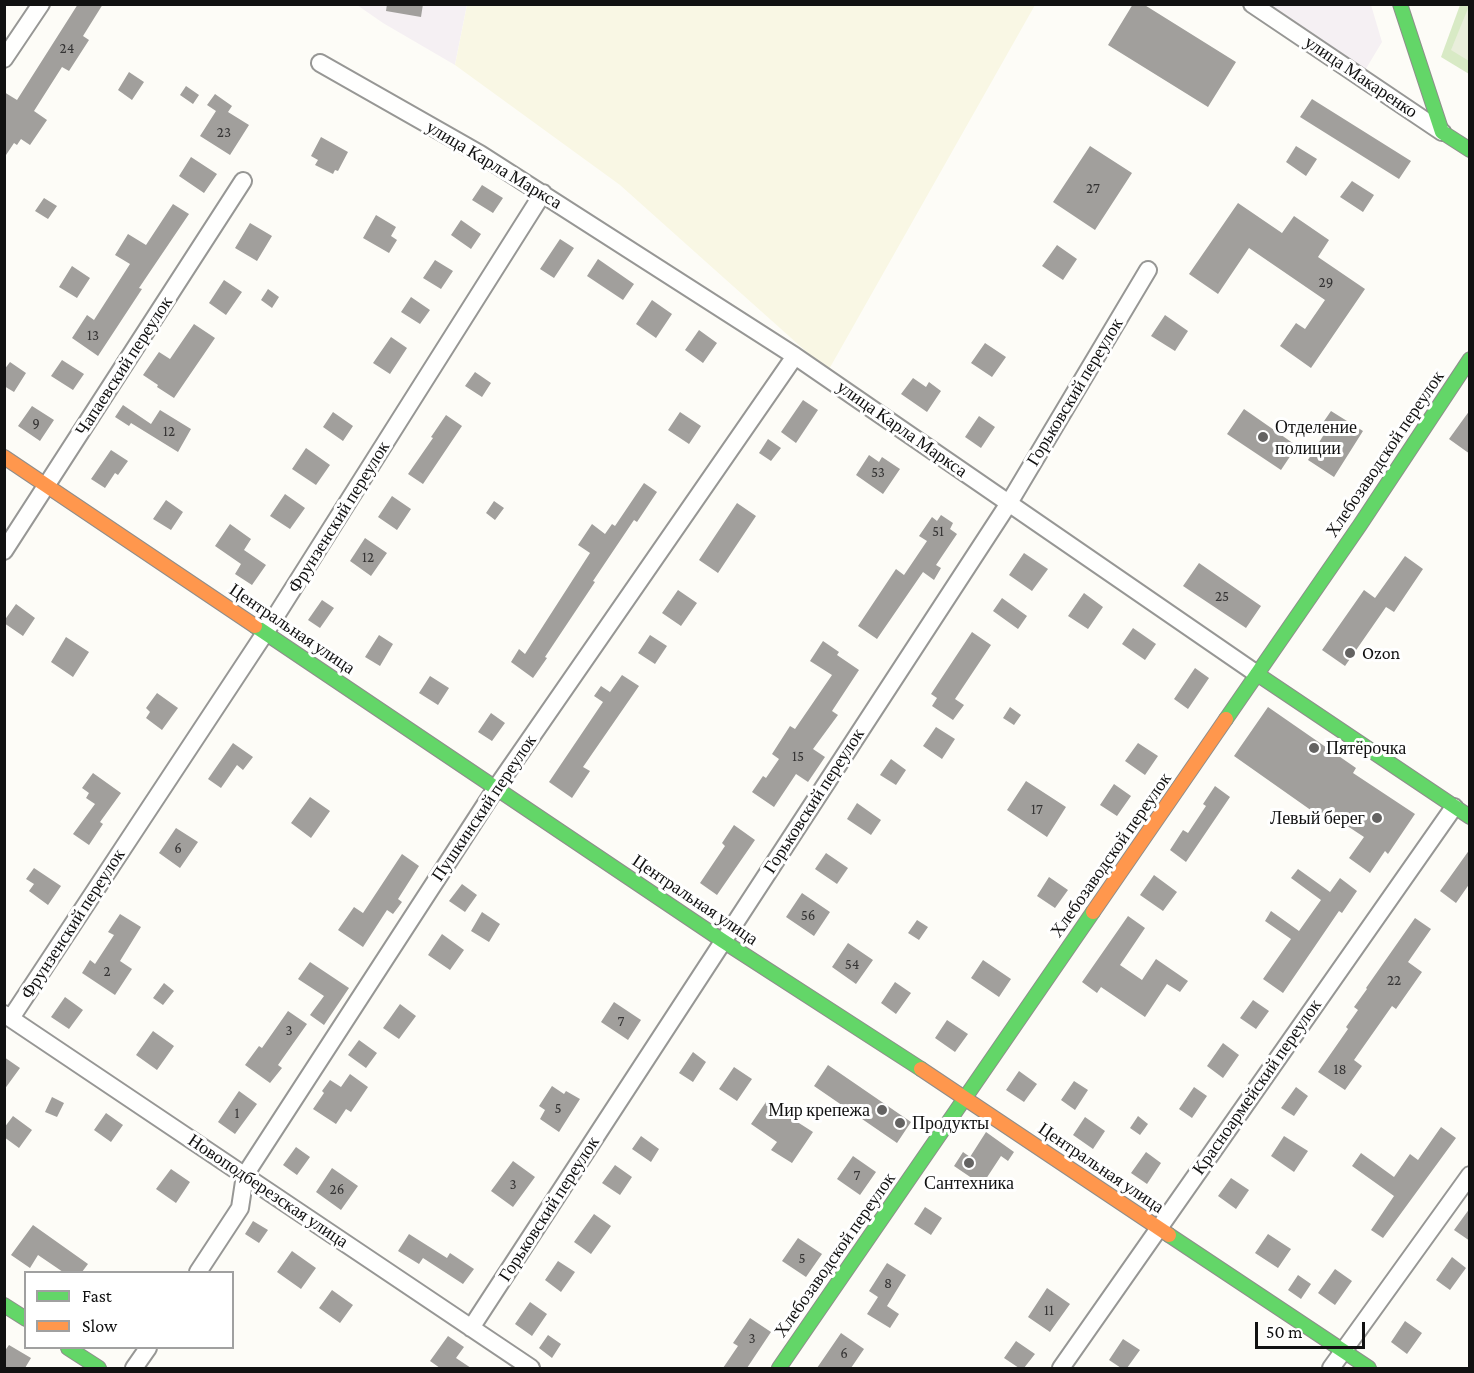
<!DOCTYPE html>
<meta charset="utf-8">
<style>
body{margin:0}
#map{position:relative;width:1474px;height:1373px;overflow:hidden;background:#fdfcf7;font-family:"Crimson Pro",serif}
canvas{display:block}
.frame{position:absolute;inset:0;border:6px solid #111;pointer-events:none}
.legend{position:absolute;left:24px;top:1271px;width:210px;height:78px;box-sizing:border-box;background:#fff;border:2px solid #a0a0a0;margin:0;padding:8px 10px;list-style:none;font-size:18px;color:#111}
.legend li{display:flex;align-items:center;gap:12px;height:30px}
.legend b{width:30px;border:2px solid #a0a0a0}
.scale{position:absolute;left:1255px;top:1322px;width:110px;height:27px;box-sizing:border-box;border:3px solid #111;border-top:0;padding-left:8px;font-size:18px;line-height:21px;white-space:nowrap;color:#111;-webkit-text-stroke:4px #fff;paint-order:stroke}
</style>
<div id="map">
<canvas width="1474" height="1373"></canvas>
<div class="frame"></div>
<ul class="legend">
<li><b style="height:8px;background:#63d668"></b>Fast</li>
<li><b style="height:8px;background:#ff974d"></b>Slow</li>
</ul>
<div class="scale">50 m</div>
</div>
<script>
const ctx = document.querySelector('canvas').getContext('2d');
ctx.lineJoin = 'round';
function fill(path, color) { ctx.fillStyle = color; ctx.fill(path, 'evenodd'); }
const toPath = rows => new Path2D(rows.map(r => 'M' + r).join(''));
function stroke(path, color, width, dash) { ctx.strokeStyle = color; ctx.lineWidth = width; ctx.lineCap = dash ? 'butt' : 'round'; ctx.setLineDash(dash || []); ctx.stroke(path); }
function label(font, color, halo, rows, align = 'center') {
  ctx.font = font + ' "Crimson Pro",serif'; ctx.lineWidth = 6; ctx.setLineDash([]); ctx.textBaseline = 'middle'; ctx.strokeStyle = halo; ctx.fillStyle = color; for (const [text, x, y, turn = 0] of rows) {
    ctx.save(); ctx.translate(x, y); ctx.rotate((+turn || 0) * Math.PI / 180); ctx.textAlign = isNaN(turn) ? turn : align; if (halo) ctx.strokeText(text, 0, 0); ctx.fillText(text, 0, 0); ctx.restore();
  }
}
const industrial = toPath([
 [357,5,467,5,455,65,383,23],
 [1268,5,1371,5,1382,42,1364,72]
]);
const farmland = toPath([
 [467,5,1035,5,828,371,620,185,455,65]
]);
const forest = toPath([
 [1460,5,1469,5,1469,74,1441,57]
]);
const cemetery = toPath([
 [1469,6,1469,61,1451,50]
]);
const building = toPath([
 [78,4,103,4,83,36,89,40,69,71,62,67,34,111,47,120,30,145,21,139,17,145,14,143,4,158,4,92,17,100],
 [387,4,423,4,421,17,386,11],
 [1133,4,1143,4,1236,62,1208,107,1108,45],
 [129,72,144,82,132,100,118,90],
 [186,86,199,95,193,104,180,95],
 [215,94,232,106,228,112,249,125,230,155,200,136,216,111,207,105],
 [1312,99,1411,161,1399,179,1300,117],
 [321,137,348,152,338,171,335,170,333,174,315,165,318,160,311,156],
 [1090,146,1132,173,1095,230,1053,202],
 [1296,146,1317,159,1306,176,1286,162],
 [191,157,217,174,204,193,179,176],
 [1352,181,1374,195,1363,212,1340,197],
 [482,185,503,198,493,213,472,200],
 [44,198,57,206,48,219,35,211],
 [1238,203,1282,233,1294,216,1329,240,1318,257,1365,289,1311,368,1280,346,1296,323,1305,329,1325,300,1249,248,1218,294,1189,274],
 [173,204,189,214,139,288,142,289,98,356,72,338,87,315,94,320,130,264,115,255,128,234,146,245],
 [376,215,396,227,391,236,397,240,389,253,363,238],
 [461,220,481,234,471,249,451,235],
 [250,223,272,236,257,261,235,248],
 [560,239,574,248,554,278,540,269],
 [1057,245,1077,259,1063,280,1042,266],
 [598,259,634,284,623,300,587,276],
 [435,260,453,271,441,289,423,278],
 [72,266,90,278,77,298,59,287],
 [224,280,242,292,226,315,209,303],
 [268,289,279,297,272,308,261,300],
 [411,297,430,310,420,324,401,312],
 [652,300,672,314,656,338,636,324],
 [1165,315,1188,331,1175,351,1151,336],
 [194,324,215,338,174,398,157,387,158,385,143,375,159,352,170,359],
 [699,330,717,343,703,363,685,350],
 [391,337,407,348,390,374,373,363],
 [985,343,1006,357,992,377,971,363],
 [62,360,84,374,73,390,51,376],
 [10,362,26,373,14,392,4,386,4,370],
 [475,372,491,383,482,397,465,386],
 [913,378,926,387,929,382,941,391,927,412,901,394],
 [803,400,818,410,796,443,781,432],
 [123,405,151,424,160,410,191,429,178,452,131,423,129,426,115,417],
 [32,406,54,420,40,441,18,426],
 [1244,409,1297,446,1281,470,1227,434],
 [1470,410,1470,454,1449,439],
 [1331,411,1363,431,1334,477,1308,460,1328,428,1322,424],
 [333,412,353,426,343,441,323,427],
 [680,412,701,426,689,444,668,430],
 [446,415,462,426,423,484,408,474,433,438,431,437],
 [979,416,995,427,981,448,965,437],
 [768,439,781,448,771,461,759,453],
 [306,448,330,465,316,485,292,469],
 [111,450,128,461,118,475,115,473,105,488,91,479],
 [869,455,879,462,882,457,900,469,883,494,856,475],
 [644,483,657,492,637,522,634,520,593,581,595,582,545,657,547,658,533,678,511,662,519,649,525,654,590,553,578,545,592,524,605,534,612,524,615,526],
 [285,494,305,508,290,529,270,516],
 [392,496,411,509,397,530,378,517],
 [166,500,183,512,171,530,153,519],
 [494,501,504,508,495,520,486,513],
 [737,503,756,516,718,573,699,560],
 [941,515,953,523,950,529,957,534,936,565,941,568,934,580,923,572,877,639,858,626,896,569,904,575,927,541,919,536,932,517,937,521],
 [230,524,251,539,244,550,266,565,252,585,235,574,241,564,215,546],
 [365,538,387,553,371,576,350,561],
 [1024,553,1048,569,1032,591,1009,575],
 [1405,556,1423,569,1394,612,1386,607,1345,666,1322,650,1364,590,1375,598],
 [1199,563,1261,606,1246,628,1183,586],
 [678,590,697,603,681,626,662,613],
 [1084,593,1103,607,1088,629,1068,616],
 [1002,598,1027,616,1018,629,993,611],
 [322,600,334,608,320,628,308,620],
 [16,604,35,618,23,636,4,623,4,621],
 [1133,628,1156,644,1145,660,1122,644],
 [972,632,991,645,955,699,964,705,953,720,932,706,937,698,931,694],
 [379,635,393,644,380,666,365,657],
 [650,635,667,646,655,664,638,653],
 [66,637,89,652,73,677,51,662],
 [823,641,839,652,837,655,859,670,832,711,838,715,813,749,825,757,808,782,796,774,774,807,752,792,763,776,766,778,779,759,772,754,790,726,795,729,832,675,810,661],
 [1195,668,1209,678,1188,709,1174,699],
 [622,675,639,686,583,767,590,771,572,798,549,782,603,702,594,696,601,686,610,692],
 [430,676,449,688,438,705,419,693],
 [157,693,178,708,162,730,146,718,150,712,146,708],
 [1010,707,1021,715,1014,725,1003,718],
 [1268,707,1356,768,1353,773,1415,814,1388,854,1385,851,1370,873,1349,858,1364,837,1326,812,1322,818,1234,756],
 [491,713,505,723,492,741,478,732],
 [936,727,955,739,942,759,923,746],
 [233,743,253,757,243,770,237,765,221,788,208,779],
 [1138,743,1158,756,1145,775,1125,761],
 [891,759,906,770,896,785,880,775],
 [93,773,121,793,100,822,103,824,89,845,73,834,95,804,86,798,89,793,82,788],
 [1026,781,1066,807,1047,837,1007,810],
 [1114,784,1131,796,1117,816,1100,805],
 [1215,786,1230,797,1186,862,1170,850,1183,830,1188,833,1206,806,1203,804],
 [310,797,330,811,311,838,291,823],
 [857,803,881,820,871,835,847,819],
 [734,825,755,840,717,895,700,883,725,846,722,843],
 [176,828,198,842,180,868,159,853],
 [1470,849,1470,883,1456,903,1440,891],
 [826,853,848,868,837,884,815,869],
 [402,854,419,866,398,899,402,902,393,914,387,910,363,947,338,930,354,907,363,913],
 [34,868,61,886,48,905,29,891,34,884,26,879],
 [1298,869,1330,892,1340,878,1357,891,1342,913,1339,911,1283,993,1263,979,1291,939,1265,921,1271,911,1299,931,1321,900,1291,878],
 [1154,875,1177,892,1163,911,1140,895],
 [1049,877,1068,890,1055,908,1037,896],
 [462,884,477,895,465,912,449,901],
 [802,893,830,912,814,936,786,917],
 [482,912,500,924,489,942,471,931],
 [120,914,141,927,120,961,132,969,115,995,82,973,90,960,95,964,114,935,108,932],
 [1128,916,1145,928,1120,965,1142,980,1156,959,1188,981,1180,992,1167,984,1145,1017,1101,987,1097,993,1082,982],
 [1415,918,1431,929,1408,962,1422,972,1396,1009,1392,1006,1354,1060,1362,1066,1345,1090,1318,1072,1348,1029,1346,1027,1358,1010,1354,1007,1367,989,1366,988],
 [917,920,928,927,919,940,908,933],
 [442,934,464,950,450,970,428,955],
 [848,943,873,960,856,984,832,967],
 [983,960,1011,979,999,997,971,978],
 [310,962,349,988,324,1025,310,1015,324,996,298,979],
 [895,982,911,993,896,1014,881,1003],
 [164,983,174,991,163,1005,153,998],
 [65,997,83,1010,69,1029,51,1017],
 [1253,1000,1269,1011,1256,1029,1240,1018],
 [614,1002,641,1020,628,1040,601,1022],
 [400,1004,416,1016,399,1039,383,1028],
 [288,1011,307,1024,278,1065,282,1068,270,1083,245,1065,259,1046,262,1048],
 [947,1020,968,1034,955,1052,935,1038],
 [153,1031,174,1046,157,1070,136,1055],
 [359,1040,377,1053,366,1068,348,1055],
 [1223,1043,1239,1055,1223,1078,1207,1066],
 [693,1052,706,1062,693,1082,679,1073],
 [4,1057,20,1068,4,1090],
 [828,1065,911,1122,897,1143,814,1086],
 [734,1067,752,1079,737,1101,719,1089],
 [1019,1071,1037,1084,1024,1102,1006,1090],
 [350,1074,368,1087,351,1112,346,1109,336,1124,313,1109,324,1093,322,1091,330,1080,341,1087],
 [1074,1081,1088,1090,1075,1110,1061,1100],
 [552,1086,564,1094,566,1091,580,1099,559,1132,540,1119,545,1110,539,1106],
 [1194,1087,1207,1096,1192,1118,1179,1109],
 [1296,1087,1308,1096,1294,1116,1281,1108],
 [239,1091,257,1104,235,1134,218,1122],
 [52,1097,64,1103,57,1117,45,1112],
 [766,1102,813,1132,792,1163,771,1150,777,1142,751,1124],
 [106,1113,123,1125,111,1142,94,1130],
 [13,1116,32,1130,19,1148,4,1137,4,1128],
 [1138,1116,1148,1124,1140,1135,1130,1128],
 [1085,1117,1105,1131,1093,1149,1073,1135],
 [1441,1127,1456,1138,1383,1238,1371,1230,1394,1196,1352,1166,1361,1153,1394,1177,1410,1154,1418,1160],
 [986,1132,1014,1152,1008,1161,1001,1156,982,1185,954,1166,963,1152,970,1157],
 [641,1136,659,1149,651,1162,632,1149],
 [1284,1136,1308,1151,1294,1172,1271,1156],
 [296,1147,310,1157,297,1175,283,1165],
 [1146,1152,1161,1163,1147,1184,1131,1173],
 [853,1156,876,1172,860,1195,837,1179],
 [513,1161,535,1177,513,1207,491,1191],
 [615,1165,632,1177,620,1195,602,1183],
 [332,1168,358,1186,341,1210,316,1192],
 [171,1169,190,1182,176,1203,156,1189],
 [1231,1178,1249,1190,1236,1209,1218,1196],
 [925,1207,942,1218,931,1235,914,1224],
 [1470,1208,1470,1241,1454,1230],
 [594,1214,611,1226,591,1254,574,1242],
 [253,1221,268,1230,259,1243,245,1234],
 [33,1225,88,1264,82,1272,63,1272,38,1255,30,1268,11,1255],
 [409,1234,447,1258,450,1253,474,1269,463,1284,423,1258,419,1264,398,1251],
 [1268,1234,1291,1249,1278,1268,1255,1253],
 [798,1238,822,1254,806,1277,782,1261],
 [292,1251,316,1268,301,1289,277,1272],
 [1452,1257,1466,1268,1450,1290,1436,1280],
 [558,1261,575,1272,561,1292,545,1280],
 [887,1263,906,1275,887,1306,899,1314,890,1328,867,1314,878,1297,869,1291],
 [1335,1269,1352,1281,1335,1305,1318,1293],
 [1298,1275,1311,1284,1301,1299,1288,1290],
 [1047,1288,1070,1304,1050,1332,1028,1317],
 [332,1290,353,1305,340,1323,319,1308],
 [530,1302,547,1314,532,1336,515,1324],
 [750,1318,771,1332,747,1368,723,1368,738,1346,733,1343],
 [1405,1321,1422,1333,1407,1354,1391,1342],
 [841,1333,864,1349,851,1368,817,1368],
 [548,1335,561,1344,552,1358,539,1348],
 [448,1336,464,1347,456,1358,471,1368,440,1368,430,1361],
 [1123,1339,1140,1350,1127,1368,1121,1368,1109,1360],
 [1016,1341,1035,1354,1024,1368,1019,1368,1004,1358],
 [9,1345,31,1358,25,1368,4,1368,4,1352]
]);
const street = toPath([
 [1252,4,1442,132],
 [4,59,41,4],
 [320,63,480,154,795,356,1257,674],
 [4,551,243,181],
 [4,1014,531,1368],
 [11,1018,265,633,543,193],
 [198,1272,240,1208,245,1175,496,788,795,356],
 [471,1328,1009,503,1148,270],
 [134,1368,148,1348],
 [1061,1368,1454,807],
 [1331,1368,1470,1175]
]);
const fast = toPath([
 [1400,4,1442,132,1470,150],
 [255,626,723,941,921,1069],
 [1257,674,1470,817],
 [1226,719,1360,525,1470,359],
 [1169,1235,1369,1368],
 [4,1305,26,1319],
 [68,1348,99,1368],
 [779,1368,1093,912]
]);
const slow = toPath([
 [4,457,255,626],
 [1093,912,1226,719],
 [921,1069,1169,1235]
]);
const markers = [
 [1263,437,6,"#646362"],
 [1350,653,6,"#646362"],
 [1314,748,6,"#646362"],
 [1377,818,6,"#646362"],
 [882,1110,6,"#646362"],
 [900,1123,6,"#646362"],
 [969,1163,6,"#646362"]
];
const numberNames = [
 ["24",67,48],
 ["23",224,132],
 ["27",1093,188],
 ["29",1326,282],
 ["13",93,335],
 ["9",36,423],
 ["12",169,431],
 ["53",878,472],
 ["51",938,531],
 ["12",368,557],
 ["25",1222,596],
 ["15",798,756],
 ["17",1037,809],
 ["6",178,848],
 ["56",808,915],
 ["54",852,964],
 ["2",107,971],
 ["22",1394,980],
 ["7",621,1021],
 ["3",289,1030],
 ["18",1340,1069],
 ["5",558,1108],
 ["1",237,1113],
 ["7",857,1175],
 ["3",513,1184],
 ["26",337,1189],
 ["5",802,1258],
 ["8",888,1283],
 ["11",1049,1310],
 ["3",752,1338],
 ["6",844,1353]
];
const streetNames = [
 ["улица Макаренко",1361,77,34],
 ["улица Карла Маркса",494,165,31],
 ["Чапаевский переулок",124,366,-57],
 ["Горьковский переулок",1075,392,-59],
 ["улица Карла Маркса",902,429,35],
 ["Хлебозаводской переулок",1385,454,-56],
 ["Фрунзенский переулок",339,517,-58],
 ["Центральная улица",292,629,34],
 ["Горьковский переулок",814,801,-57],
 ["Пушкинский переулок",484,808,-56],
 ["Хлебозаводской переулок",1111,855,-55],
 ["Центральная улица",695,900,34],
 ["Фрунзенский переулок",73,924,-57],
 ["Красноармейский переулок",1257,1087,-55],
 ["Центральная улица",1101,1168,34],
 ["Новоподберезская улица",268,1191,34],
 ["Горьковский переулок",549,1209,-57],
 ["Хлебозаводской переулок",835,1255,-55]
];
const poiNames = [
 ["Отделение",1275,427],
 ["полиции",1275,448],
 ["Ozon",1362,653],
 ["Пятёрочка",1326,748],
 ["Левый берег",1365,818,"right"],
 ["Мир крепежа",870,1110,"right"],
 ["Продукты",912,1123],
 ["Сантехника",969,1183,"center"]
];
fill(industrial, '#f5f0f3');
fill(farmland, '#f9f7e4');
fill(forest, '#d8eac5');
fill(cemetery, '#e9eedb');
fill(building, '#a19f9c');
stroke(street, '#979795', 20);
stroke(fast, '#8e8d8b', 16);
stroke(slow, '#8e8d8b', 16);
stroke(street, '#fffffe', 16);
stroke(fast, '#63d668', 14);
stroke(slow, '#ff974d', 14);
for (const [x, y, r, color] of markers) { const dot = new Path2D(); dot.arc(x, y, r, 0, 2 * Math.PI); ctx.fillStyle = color; ctx.fill(dot); stroke(dot, '#fff', 2); }
label('15px', '#353434', null, numberNames);
label('18px', '#111', '#fff', streetNames);
label('18px', '#111', '#fff', poiNames, 'left');
</script>
